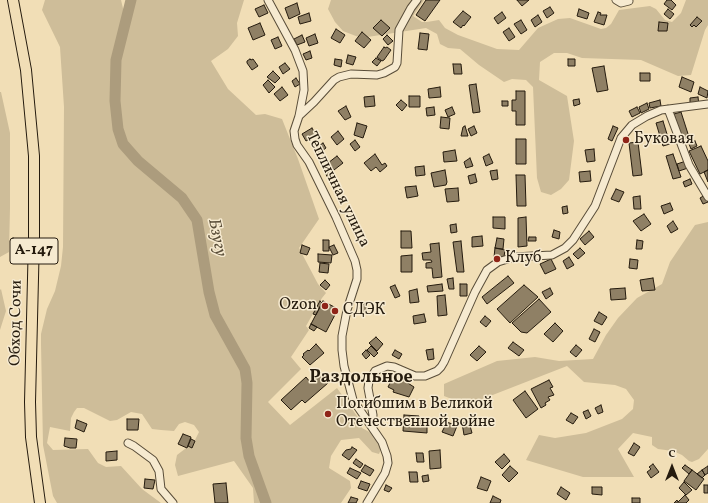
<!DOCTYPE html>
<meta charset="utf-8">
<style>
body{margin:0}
#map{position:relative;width:708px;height:503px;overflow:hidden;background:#f1deb6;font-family:Vollkorn,serif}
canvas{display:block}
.north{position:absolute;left:652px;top:447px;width:40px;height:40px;-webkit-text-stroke:3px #f6ead0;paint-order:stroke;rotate:0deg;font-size:11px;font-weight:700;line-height:16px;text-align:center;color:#251b0e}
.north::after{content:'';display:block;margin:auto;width:14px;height:18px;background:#251b0e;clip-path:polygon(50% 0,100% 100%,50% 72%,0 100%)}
</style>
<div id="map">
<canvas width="708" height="503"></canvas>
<div class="north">С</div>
</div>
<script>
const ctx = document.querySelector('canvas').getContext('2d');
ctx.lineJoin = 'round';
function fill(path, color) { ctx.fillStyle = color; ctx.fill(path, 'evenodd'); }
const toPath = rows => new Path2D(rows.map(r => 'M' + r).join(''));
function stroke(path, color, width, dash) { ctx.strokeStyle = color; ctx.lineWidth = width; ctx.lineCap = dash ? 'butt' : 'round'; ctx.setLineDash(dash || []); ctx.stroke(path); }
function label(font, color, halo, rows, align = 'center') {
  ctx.font = font + ' Vollkorn,serif'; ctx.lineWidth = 3; ctx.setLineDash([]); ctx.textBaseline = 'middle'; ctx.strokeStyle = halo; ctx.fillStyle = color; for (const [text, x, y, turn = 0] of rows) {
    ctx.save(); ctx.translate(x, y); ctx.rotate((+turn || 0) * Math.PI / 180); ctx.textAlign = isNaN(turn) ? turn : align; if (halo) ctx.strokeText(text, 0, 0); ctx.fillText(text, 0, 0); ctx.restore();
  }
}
const green = toPath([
 [45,0,121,0,128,29,135,0,244,0,237,23,238,36,228,49,211,61,228,89,256,115,265,114,282,119,298,159,319,219,299,248,318,284,326,293,322,298,306,326,309,330,291,357,301,369,268,402,290,425,337,388,357,416,362,428,373,434,381,449,379,454,372,452,359,438,341,440,331,456,329,468,350,481,351,488,341,503,254,503,253,488,234,461,178,476,175,465,177,455,194,442,199,432,194,425,185,422,179,424,174,431,161,430,152,429,142,414,131,412,117,420,110,421,84,408,77,408,74,412,71,418,70,431,50,427,47,443,53,450,88,449,98,463,106,467,121,466,142,489,161,503,57,503,53,496,43,445,41,344,41,334,47,309,55,291,61,266,63,247,64,107,60,47,42,10],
 [331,0,424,0,413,16,422,22,427,22,439,20,445,28,458,35,497,49,519,50,538,28,558,19,570,18,601,29,606,28,611,24,619,10,650,6,656,9,665,20,672,22,681,13,686,0,708,0,708,25,705,30,691,75,678,76,641,60,582,58,567,53,554,53,540,62,539,80,567,96,574,141,569,180,561,189,551,195,541,192,537,178,533,87,526,80,512,79,504,82,479,65,460,49,448,48,440,44,437,34,426,28,361,38,343,31,335,22,328,9],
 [0,92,1,92,10,133,10,208,9,252,0,257],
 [708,222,708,449,699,459,692,462,689,461,682,455,673,451,658,449,652,445,652,437,633,433,618,449,634,477,583,477,526,460,539,435,555,438,586,433,622,419,633,409,634,400,626,389,615,385,584,382,567,366,467,405,444,396,444,384,497,361,535,357,559,361,593,359,606,335,618,318,637,298,662,284,670,262,695,225],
 [1,289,6,311,0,330,0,290]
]);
const river = toPath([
 [131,0,116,60,115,101,118,129,123,144,138,161,182,198,197,220,209,292,215,315,245,369,247,383,246,438,249,456,266,503]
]);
const building = toPath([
 [426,0,440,0,425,21,416,15,426,0],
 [517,0,529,0,522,6,517,0],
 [667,0,671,0,676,5,672,10,664,4,667,0],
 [297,3,300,14,289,19,285,8,297,3],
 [264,5,268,13,259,17,255,9,264,5],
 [550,7,554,13,547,18,543,11,550,7],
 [579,9,589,13,587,19,577,16,579,9],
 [668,9,674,14,670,19,664,14,668,9],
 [463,11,471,17,464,26,463,25,461,28,453,22,463,11],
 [502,12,506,18,498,24,494,18,502,12],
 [598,12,601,13,600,15,607,15,604,25,594,22,598,12],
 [309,13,311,21,300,24,298,17,309,13],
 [538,15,542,22,535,27,531,20,538,15],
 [697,17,702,21,696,27,694,25,692,27,690,25,697,17],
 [381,20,390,28,382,36,373,28,381,20],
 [521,20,527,30,521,34,514,24,521,20],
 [659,22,668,23,667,31,658,31,659,22],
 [260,23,265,35,253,40,248,28,260,23],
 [509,28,515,37,509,41,503,32,509,28],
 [336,29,345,35,340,43,331,38,336,29],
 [362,32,371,40,364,48,355,41,362,32],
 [420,33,429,34,427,50,418,49,420,33],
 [315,34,318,43,309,46,306,38,315,34],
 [302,35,305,42,297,45,294,39,302,35],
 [387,35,393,41,388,45,383,39,387,35],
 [278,37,282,46,275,49,271,40,278,37],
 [384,47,385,48,387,47,391,50,384,60,382,61,377,57,384,47],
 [310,51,312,58,306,60,303,54,310,51],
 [348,55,356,57,353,65,346,63,348,55],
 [376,58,381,61,377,66,372,62,376,58],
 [250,59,251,60,253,59,258,66,252,70,247,63,247,61,250,59],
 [335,59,342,60,341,67,334,65,335,59],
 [568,59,575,59,575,66,568,66,568,59],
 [285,63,290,69,283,74,279,67,285,63],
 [453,64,461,64,462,74,454,74,453,64],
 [604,66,608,90,597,92,592,68,604,66],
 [273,71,280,78,275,83,267,77,273,71],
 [640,73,650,73,650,81,640,81,640,73],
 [682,77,694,82,691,92,679,87,682,77],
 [296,78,300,84,295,87,292,81,296,78],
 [268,80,275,87,269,93,263,85,268,80],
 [476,84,480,112,473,113,469,85,476,84],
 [282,87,288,95,280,101,274,94,282,87],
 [440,87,441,97,429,98,428,89,440,87],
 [700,87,708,91,707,98,698,94,700,87],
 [516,91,525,91,525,125,516,125,516,111,512,111,512,100,516,100,516,91],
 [374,96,375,106,365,107,364,97,374,96],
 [409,96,420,96,420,107,409,107,409,96],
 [698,97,699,105,690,105,690,98,698,97],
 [579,99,580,104,574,106,573,100,579,99],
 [401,100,407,105,402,111,396,105,401,100],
 [660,100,661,106,650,108,649,103,660,100],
 [502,101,508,101,508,106,502,106,502,101],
 [647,103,649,109,641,113,639,107,647,103],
 [346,106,351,117,345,120,338,111,346,106],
 [434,107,435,115,427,116,426,108,434,107],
 [452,107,455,114,448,117,445,110,452,107],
 [637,107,640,113,632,117,629,111,637,107],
 [681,112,689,137,682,139,674,114,681,112],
 [441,117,450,118,449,129,440,128,441,117],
 [663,121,670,144,663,146,656,123,663,121],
 [357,123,367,126,363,138,354,135,357,123],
 [465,126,468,136,461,136,463,127,465,126],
 [474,126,477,133,471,136,468,129,474,126],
 [613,126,618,128,612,141,608,139,613,126],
 [312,128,316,135,306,141,302,134,312,128],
 [338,131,344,139,337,145,331,137,338,131],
 [516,139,526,139,526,164,516,164,516,139],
 [355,140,360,147,355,151,350,144,355,140],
 [695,141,697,146,691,149,689,144,695,141],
 [638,142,642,175,633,176,629,143,638,142],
 [323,143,326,148,319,153,316,148,323,143],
 [701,146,708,161,708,170,700,174,689,151,701,146],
 [594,149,595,161,587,162,585,150,594,149],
 [455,150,457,161,444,162,443,152,455,150],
 [375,154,382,165,385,163,387,166,380,172,376,167,371,171,364,163,375,154],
 [489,154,493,163,486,166,483,157,489,154],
 [673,154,681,177,673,179,666,156,673,154],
 [337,156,343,163,334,170,328,163,337,156],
 [470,158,473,166,466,168,464,162,470,158],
 [686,161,688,168,679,171,677,164,686,161],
 [424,166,425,175,416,176,415,167,424,166],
 [330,170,334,174,328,178,325,173,330,170],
 [445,170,447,182,446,185,434,187,431,173,445,170],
 [497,170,498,179,492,180,490,171,497,170],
 [708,170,708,182,704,172,708,170],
 [590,171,591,181,580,182,579,172,590,171],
 [475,174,477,182,470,184,468,176,475,174],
 [516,175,525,175,526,206,517,206,516,175],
 [690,179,692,184,685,187,683,182,690,179],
 [416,186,418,196,407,198,405,187,416,186],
 [458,188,459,201,447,202,445,189,458,188],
 [616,189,624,192,619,202,611,199,616,189],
 [705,195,708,202,703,204,700,198,705,195],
 [640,196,641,209,634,209,633,197,640,196],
 [670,203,673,210,664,214,661,206,670,203],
 [567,206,568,213,563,214,562,207,567,206],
 [644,214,651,224,641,231,633,221,644,214],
 [493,217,505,217,505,229,493,228,493,217],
 [526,217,527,246,518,247,518,218,526,217],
 [673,221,678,229,671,233,667,226,673,221],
 [456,224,457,232,451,233,450,225,456,224],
 [554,230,560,232,559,239,552,237,554,230],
 [401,231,411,231,412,248,401,248,401,231],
 [589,231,594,237,585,245,580,239,589,231],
 [482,236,483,246,472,247,472,237,482,236],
 [529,237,536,237,536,241,528,241,529,237],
 [497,238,504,239,503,249,495,248,497,238],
 [323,240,329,240,329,251,323,251,323,240],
 [637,240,643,241,642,249,636,249,637,240],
 [461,241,464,272,457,272,453,242,461,241],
 [439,243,442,277,433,278,432,268,426,268,426,263,432,262,431,260,423,260,422,253,431,252,430,244,439,243],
 [302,245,310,248,307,255,300,253,302,245],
 [334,245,338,253,333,255,329,247,334,245],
 [495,248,505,250,504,257,494,257,495,248],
 [580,248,585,253,578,259,573,254,580,248],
 [318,254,332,255,331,263,318,262,318,254],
 [412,255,412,272,401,272,401,256,412,255],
 [569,257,574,265,567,269,563,261,569,257],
 [551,259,556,269,545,274,540,264,551,259],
 [630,259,638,260,637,269,629,268,630,259],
 [320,263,329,264,328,273,319,272,320,263],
 [508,276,514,283,487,304,482,297,508,276],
 [453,278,454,289,449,289,447,279,453,278],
 [653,278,655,290,642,291,640,280,653,278],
 [325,280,330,285,326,290,320,285,325,280],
 [442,284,443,291,428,292,427,286,442,284],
 [460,284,467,284,467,296,460,296,460,284],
 [395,285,400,296,395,298,390,287,395,285],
 [524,285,538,297,510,323,497,309,524,285],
 [550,288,553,294,546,299,542,292,550,288],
 [625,288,626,299,611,300,610,289,625,288],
 [417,289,419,302,410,303,409,291,417,289],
 [445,295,447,315,438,316,437,296,445,295],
 [539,299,551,312,527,333,521,332,512,323,539,299],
 [320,301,322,303,316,315,313,314,320,301],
 [323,301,338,309,326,332,311,324,323,301],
 [365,303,369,309,364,313,359,308,365,303],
 [599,312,607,317,602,325,594,321,599,312],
 [424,314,426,322,414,324,413,316,424,314],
 [485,316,491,321,486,327,480,322,485,316],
 [555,323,563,331,553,342,544,334,555,323],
 [311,324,317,327,314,331,309,328,311,324],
 [594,329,600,332,595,342,589,339,594,329],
 [376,337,383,344,377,351,369,343,376,337],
 [513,342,524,350,519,356,508,348,513,342],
 [316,344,324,353,310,365,302,357,304,355,303,354,308,350,309,351,316,344],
 [576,345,582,350,576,357,570,352,576,345],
 [371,346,378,353,374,357,367,350,371,346],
 [479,346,486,352,477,361,470,355,479,346],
 [433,349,434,359,428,360,426,350,433,349],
 [366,350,370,355,366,359,362,354,366,350],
 [395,350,402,354,399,359,392,355,395,350],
 [319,373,328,383,305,403,302,400,291,410,281,400,306,377,310,382,319,373],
 [393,377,399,380,400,378,414,387,409,397,393,392,394,390,388,387,393,377],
 [549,380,553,387,550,388,554,395,548,397,550,400,545,403,546,405,541,408,531,389,549,380],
 [525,391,538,409,526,418,513,400,525,391],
 [601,405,603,412,598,414,595,408,601,405],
 [588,410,591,416,586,419,583,412,588,410],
 [571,413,578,417,573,424,566,420,571,413],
 [404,415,419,416,418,420,422,420,427,426,427,433,403,431,404,415],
 [127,419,139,419,138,430,127,430,127,419],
 [77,420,87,424,84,432,75,428,77,420],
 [447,422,457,426,453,436,442,432,447,422],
 [469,422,472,433,464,435,462,423,469,422],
 [183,434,191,437,187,448,178,444,183,434],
 [65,438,77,439,76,448,70,448,64,446,65,438],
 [191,439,195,441,192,448,188,446,191,439],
 [634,443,640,447,634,456,628,453,634,443],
 [352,447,357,450,349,460,342,455,346,450,351,449,352,447],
 [440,450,441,468,430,469,429,451,440,450],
 [117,451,117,460,106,461,106,452,117,451],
 [416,453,423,453,424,462,417,462,416,453],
 [504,454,510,461,502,469,495,462,504,454],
 [356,459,363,464,360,468,353,463,356,459],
 [653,464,659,472,651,478,647,472,651,469,649,467,653,464],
 [365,465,374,470,370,476,361,471,365,465],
 [685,465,692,470,689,474,682,468,685,465],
 [510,466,518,473,509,482,502,475,510,466],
 [708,466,708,473,705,475,702,470,708,466],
 [350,468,361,473,357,479,347,473,350,468],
 [692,470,704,479,696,490,684,481,692,470],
 [702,470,705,475,702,478,697,474,702,470],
 [409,472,417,472,418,482,410,482,409,472],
 [428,475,429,481,423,482,422,476,428,475],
 [481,477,491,481,487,491,477,488,481,477],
 [145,479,155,480,153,489,144,488,145,479],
 [361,481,370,484,367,491,358,488,361,481],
 [684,482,692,490,686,495,679,488,684,482],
 [226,483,228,503,215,503,213,484,226,483],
 [386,485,392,488,389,492,384,490,386,485],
 [704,485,708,485,708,493,704,493,704,485],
 [561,487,570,493,566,500,557,494,561,487],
 [592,487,602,487,602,495,592,494,592,487],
 [685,495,689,500,686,503,674,503,677,500,678,502,685,495],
 [493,496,501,500,500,503,490,503,493,496],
 [351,497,358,499,356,503,348,503,351,497],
 [632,498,640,498,640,503,632,503,632,498]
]);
const minor = toPath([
 [268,0,295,50,303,71,304,90,299,116,294,131,295,139,297,145,309,162,336,217,355,261,357,270,357,279,347,310,342,336,342,350,344,366,353,400,382,442,387,456,388,463,385,473,367,503],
 [616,0,621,3,629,1],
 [668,109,689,165,708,197],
 [299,116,314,102,334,80,339,77,351,74,377,75,384,73,395,67,397,63,399,30,411,8,417,0],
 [372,427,373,415,368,388,369,381,375,371,387,366,394,367,415,376,425,376,437,371,441,367,444,362,475,292,487,270,498,262,514,257,552,255,565,248,573,240,595,206,621,138,632,125,647,116,661,110,708,104],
 [128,443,134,446,153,460,159,471,161,489,173,503]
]);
const highway = toPath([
 [13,0,26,70,34,156,34,237,30,402,31,437,40,503]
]);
const markers = [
 [626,140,4,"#8f2418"],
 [497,259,4,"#8f2418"],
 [325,306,4,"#8f2418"],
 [335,311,4,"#8f2418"],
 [328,414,4,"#8f2418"]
];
const shields = [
 [34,251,48]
];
const shieldNames = [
 ["А-147",34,251]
];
const poiNames = [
 ["Буковая",634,140],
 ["Клуб",505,259],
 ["Ozon",317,306,"right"],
 ["СДЭК",343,311],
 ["Погибшим в Великой",336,405],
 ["Отечественной войне",336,423]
];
const streetNames = [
 ["Тепличная улица",337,190,64],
 ["Обход Сочи",17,323,-89]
];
const waterNames = [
 ["Бзугу",216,238,78]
];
const quarterNames = [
 ["Раздольное",361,379]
];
fill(green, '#cebd99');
stroke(river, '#ac9c7d', 11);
fill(building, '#8f8065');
stroke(building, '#251b0e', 1);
stroke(minor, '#584c38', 9);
stroke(highway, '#251b0e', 12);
stroke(minor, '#f6ead0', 7);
stroke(highway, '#f1deb6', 10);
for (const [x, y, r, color] of markers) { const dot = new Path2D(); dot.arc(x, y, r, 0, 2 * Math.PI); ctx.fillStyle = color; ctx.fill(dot); stroke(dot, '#f6ead0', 1.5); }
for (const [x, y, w] of shields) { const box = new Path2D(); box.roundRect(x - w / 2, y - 13, w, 26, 3); ctx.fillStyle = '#f6ead0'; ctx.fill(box); stroke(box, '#251b0e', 1); }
label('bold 15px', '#251b0e', null, shieldNames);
label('16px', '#251b0e', '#f6ead0', poiNames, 'left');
label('16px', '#251b0e', '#f6ead0', streetNames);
label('italic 17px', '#5b4f3a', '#f6ead0', waterNames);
label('bold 18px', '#251b0e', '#f6ead0', quarterNames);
</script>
